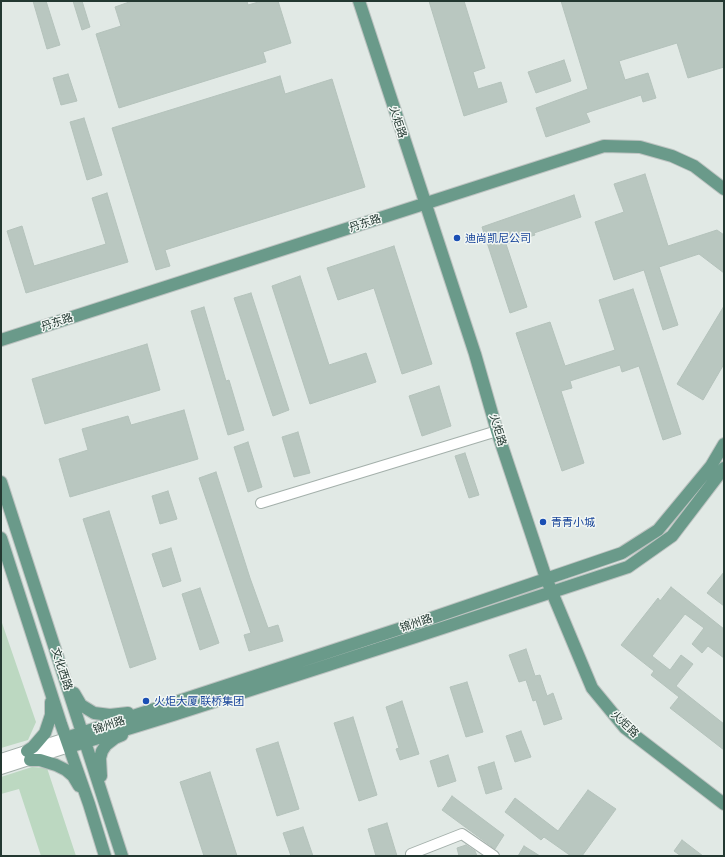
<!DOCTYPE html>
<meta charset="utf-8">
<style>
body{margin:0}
#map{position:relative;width:725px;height:857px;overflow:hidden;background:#e1e9e5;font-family:Barlow,sans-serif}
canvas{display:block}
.frame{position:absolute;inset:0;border:2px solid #233831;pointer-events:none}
</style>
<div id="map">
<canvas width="725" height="857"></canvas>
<div class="frame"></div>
</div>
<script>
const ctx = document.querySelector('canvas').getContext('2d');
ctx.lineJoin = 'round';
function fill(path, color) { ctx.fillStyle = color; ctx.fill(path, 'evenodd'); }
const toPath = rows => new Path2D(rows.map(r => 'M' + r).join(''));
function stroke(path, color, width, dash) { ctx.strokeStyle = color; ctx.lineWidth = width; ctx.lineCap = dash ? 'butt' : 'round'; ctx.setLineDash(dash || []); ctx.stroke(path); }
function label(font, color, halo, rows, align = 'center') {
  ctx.font = font + ' Barlow,"Noto Sans SC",sans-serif'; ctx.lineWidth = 3; ctx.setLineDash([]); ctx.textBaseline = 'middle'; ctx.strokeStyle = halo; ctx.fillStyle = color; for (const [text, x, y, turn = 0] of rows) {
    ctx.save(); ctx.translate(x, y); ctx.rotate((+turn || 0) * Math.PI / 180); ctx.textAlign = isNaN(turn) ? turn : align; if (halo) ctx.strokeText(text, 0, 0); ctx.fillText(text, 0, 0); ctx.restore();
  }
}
const green = toPath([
 [1,620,36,722,28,740,1,748],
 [32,767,47,768,76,856,41,856,19,789,1,794,1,777]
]);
const building = toPath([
 [33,1,46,1,60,45,47,49,33,1],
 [73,1,82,1,90,27,82,30,73,1],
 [132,1,247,1,248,5,262,1,278,1,291,43,263,52,266,62,119,108,96,34,121,26,115,7,132,1],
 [429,1,464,1,485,68,473,72,478,89,501,82,507,102,464,116,429,1],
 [561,1,724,1,724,67,688,78,677,43,619,61,625,80,648,73,656,98,643,102,641,95,586,113,590,122,546,137,536,108,588,89,561,1],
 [564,60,571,81,536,93,528,72,564,60],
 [68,74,77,101,61,105,53,78,68,74],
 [280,76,285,94,332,79,365,187,165,250,170,266,156,270,112,128,280,76],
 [84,118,102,175,87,180,70,122,84,118],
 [645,174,668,246,717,230,724,235,724,273,699,254,659,267,678,325,663,330,644,270,614,280,595,222,624,212,614,184,645,174],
 [107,193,128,262,26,293,7,231,22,226,34,266,106,244,92,198,107,193],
 [574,195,581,217,534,233,535,235,506,244,527,307,510,313,482,227,574,195],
 [394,246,432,364,402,374,374,288,338,300,327,268,394,246],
 [300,276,329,365,366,353,376,382,310,404,272,286,300,276],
 [633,289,681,434,663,440,639,366,622,372,620,365,570,381,572,388,561,391,584,463,562,471,516,333,550,322,565,366,615,350,599,300,633,289],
 [251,293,289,410,273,416,234,298,251,293],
 [724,306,724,364,703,400,677,384,724,306],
 [204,307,226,381,229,380,244,430,228,435,191,311,204,307],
 [147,344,160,390,45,424,32,379,147,344],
 [439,386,451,426,422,436,409,396,439,386],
 [184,410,198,459,70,497,59,459,88,450,82,429,128,416,131,425,184,410],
 [298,432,310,473,294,477,282,437,298,432],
 [248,442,262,487,248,492,234,447,248,442],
 [465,453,479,495,469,498,455,456,465,453],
 [216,472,250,578,268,628,278,625,283,641,249,651,244,635,251,633,199,478,216,472],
 [168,491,177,519,160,524,152,496,168,491],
 [109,511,156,659,130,668,83,519,109,511],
 [171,548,181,581,163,587,152,554,171,548],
 [724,572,724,606,707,593,724,572],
 [671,587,724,629,724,658,708,646,702,653,692,644,704,628,685,614,652,656,670,670,681,655,693,664,676,686,724,724,724,750,670,708,679,697,651,675,654,671,621,645,658,598,660,601,671,587],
 [200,588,219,643,200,650,182,594,200,588],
 [526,649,535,676,540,675,547,696,553,693,562,719,544,725,536,700,533,701,526,680,519,682,509,655,526,649],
 [467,682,483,732,466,737,450,687,467,682],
 [402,701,419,754,400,760,396,749,399,748,386,707,402,701],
 [353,717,377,795,359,801,334,723,353,717],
 [521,731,531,757,515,762,506,736,521,731],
 [278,742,299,809,277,816,256,749,278,742],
 [448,755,456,781,438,787,430,761,448,755],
 [494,762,502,789,486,794,478,767,494,762],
 [210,772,237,856,204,856,180,782,210,772],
 [588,790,616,809,582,856,571,856,544,837,541,840,505,812,515,798,558,831,588,790],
 [452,796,504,835,495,849,442,810,452,796],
 [387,823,397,856,376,856,368,829,387,823],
 [303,827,313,856,291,856,283,833,303,827],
 [682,840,703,856,681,856,674,851,682,840],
 [466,845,475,851,477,856,459,856,457,848,466,845],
 [524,846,540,856,518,856,524,846]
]);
const minor = toPath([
 [261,503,497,431],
 [1,759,66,738],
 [1,769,69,747],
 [412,856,411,854,462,834,494,856]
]);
const major = toPath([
 [359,1,475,354,497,431,546,578,592,688,625,728,724,804],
 [1,340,604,146,640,147,672,156,694,166,724,189],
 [1,482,122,856],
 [1,538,61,724,89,804,105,856],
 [74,693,81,705,94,713,110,715,128,713],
 [66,738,411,625,622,553,658,530,711,466,724,444],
 [69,747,173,715,415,637,628,567,672,536,724,468],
 [27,751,33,747,45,733,51,715,51,702],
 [30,760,40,760,56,765,66,770,73,776,79,786],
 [101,776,100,758,102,751,106,745,115,738,122,735]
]);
const markers = [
 [457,238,4,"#1a4fb4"],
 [543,522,4,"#1a4fb4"],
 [146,701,4,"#1a4fb4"]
];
const streetNames = [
 ["火炬路",398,122,72],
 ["丹东路",365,223,-18],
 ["丹东路",57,322,-18],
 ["火炬路",498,430,73],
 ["锦州路",416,623,-19],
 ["文化西路",62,669,72],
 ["火炬路",625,724,44],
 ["锦州路",109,725,-18]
];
const transitNames = [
 ["迪尚凯尼公司",465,238],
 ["青青小城",551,522],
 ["火炬大厦 联桥集团",154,701]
];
fill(green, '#bcd8c1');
fill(building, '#b9c7c0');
stroke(building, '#b4c2bb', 1);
stroke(minor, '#a4b0ab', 12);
stroke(major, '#bdc3c1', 14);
stroke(minor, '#fff', 10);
stroke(major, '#6a9a8a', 12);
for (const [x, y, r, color] of markers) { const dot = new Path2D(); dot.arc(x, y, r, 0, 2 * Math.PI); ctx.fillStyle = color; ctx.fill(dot); stroke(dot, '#f1f6f3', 1.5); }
label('11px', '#233831', '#f1f6f3', streetNames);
label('11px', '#164399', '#f1f6f3', transitNames, 'left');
</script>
